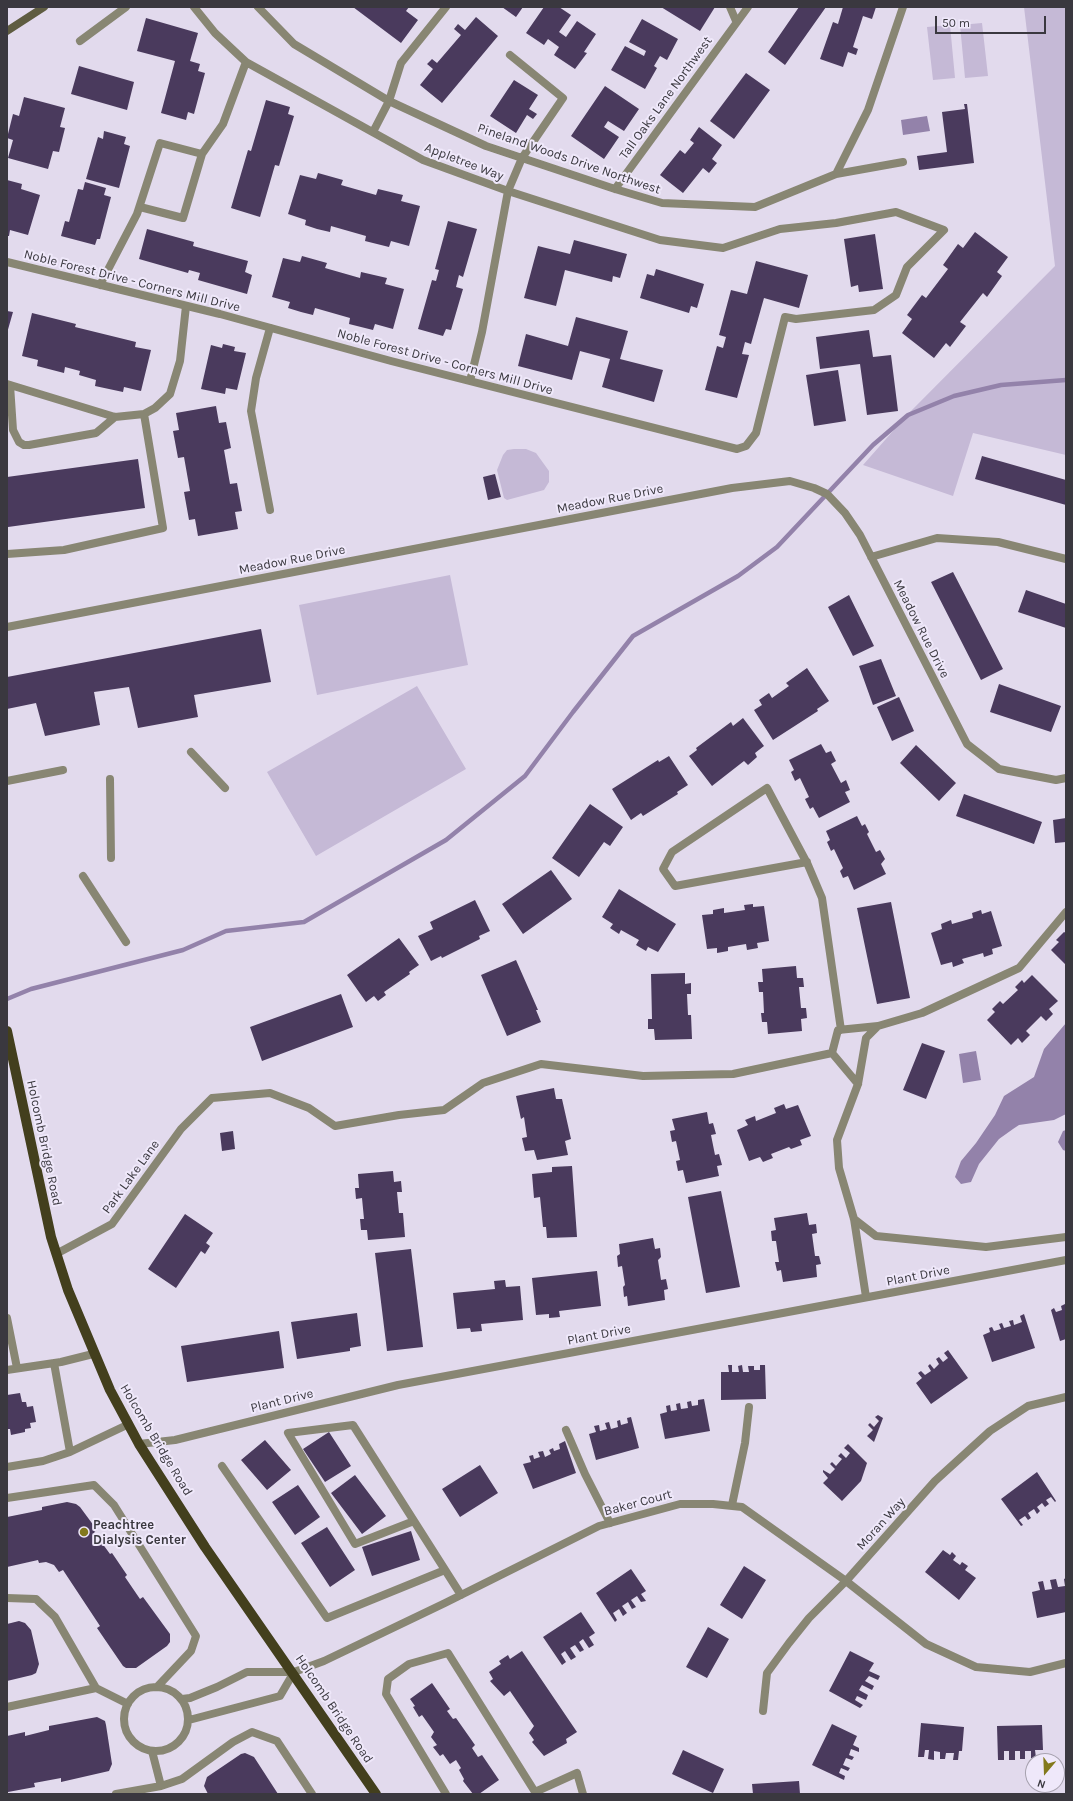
<!DOCTYPE html>
<style>
body{margin:0}
#map{position:relative;width:1073px;height:1801px;overflow:hidden;background:#e2daed;font-family:Karla,sans-serif}
canvas{display:block}
.frame{position:absolute;inset:0;border:8px solid #3a383f;pointer-events:none}
.north{position:absolute;left:1025px;top:1753px;width:40px;height:40px;box-sizing:border-box;background:#efe8fa;border:1px solid #a7a2af;border-radius:50%;rotate:199deg;font-size:11px;font-weight:700;line-height:16px;text-align:center;color:#3a383f}
.north::after{content:'';display:block;margin:auto;width:14px;height:18px;background:#83791d;clip-path:polygon(50% 0,100% 100%,50% 72%,0 100%)}
.scale{position:absolute;left:935px;top:16px;width:111px;height:18px;box-sizing:border-box;border:2px solid #3a383f;border-top:0;padding-left:5px;font-size:12px;line-height:14px;white-space:nowrap;color:#3a383f;-webkit-text-stroke:3px #efe8fa;paint-order:stroke}
</style>
<div id="map">
<canvas width="1073" height="1801"></canvas>
<div class="frame"></div>
<div class="north">N</div>
<div class="scale">50 m</div>
</div>
<script>
const ctx = document.querySelector('canvas').getContext('2d');
ctx.lineJoin = 'round';
function fill(path, color) { ctx.fillStyle = color; ctx.fill(path, 'evenodd'); }
const toPath = rows => new Path2D(rows.map(r => 'M' + r).join(''));
function stroke(path, color, width, dash) { ctx.strokeStyle = color; ctx.lineWidth = width; ctx.lineCap = dash ? 'butt' : 'round'; ctx.setLineDash(dash || []); ctx.stroke(path); }
function label(font, color, halo, rows, align = 'center') {
  ctx.font = font + ' Karla,sans-serif'; ctx.lineWidth = 4; ctx.setLineDash([]); ctx.textBaseline = 'middle'; ctx.strokeStyle = halo; ctx.fillStyle = color; for (const [text, x, y, turn = 0] of rows) {
    ctx.save(); ctx.translate(x, y); ctx.rotate((+turn || 0) * Math.PI / 180); ctx.textAlign = isNaN(turn) ? turn : align; if (halo) ctx.strokeText(text, 0, 0); ctx.fillText(text, 0, 0); ctx.restore();
  }
}
const green = toPath([
 [1024,7,1066,7,1066,455,973,433,953,496,863,465,908,414,1055,266],
 [982,23,988,76,965,78,960,25],
 [950,25,955,78,933,80,927,27],
 [514,449,526,449,536,453,549,471,549,482,544,490,507,500,504,498,497,470,503,455,507,450],
 [450,575,468,665,317,695,299,605],
 [417,686,466,769,316,856,267,772]
]);
const water = toPath([
 [927,116,930,131,903,135,901,120],
 [1066,1023,1066,1114,1054,1120,1019,1125,1013,1129,999,1139,979,1164,971,1182,961,1184,955,1177,961,1161,976,1143,995,1115,1004,1096,1034,1077,1044,1049],
 [976,1051,981,1080,963,1083,959,1054],
 [1066,1130,1066,1151,1063,1150,1058,1142,1063,1131]
]);
const stream = toPath([
 [7,999,31,989,183,950,226,931,304,922,446,840,525,776,573,712,633,636,738,576,777,547,873,445,908,415,954,396,1001,385,1066,380]
]);
const building = toPath([
 [353,7,409,7,406,11,418,20,401,43],
 [502,7,523,7,516,17],
 [544,7,559,7,571,15,559,32,566,37,577,21,596,34,584,52,587,53,575,69,554,55,559,47,548,39,544,45,526,33],
 [661,7,715,7,700,31],
 [799,7,826,7,785,65,768,52],
 [843,7,876,7,872,19,863,16,853,47,858,49,856,55,848,52,843,67,820,59,833,22,838,24],
 [476,17,498,36,442,103,420,85,433,69,427,64,432,59,437,63,461,35,454,29,458,24,465,30],
 [146,18,198,33,190,61,200,64,198,71,205,73,194,114,188,112,186,120,161,113,175,61,137,51],
 [642,19,678,39,667,60,660,56,654,66,657,68,645,89,611,70,625,46,644,56,646,51,629,42],
 [79,66,134,82,127,110,71,94],
 [746,73,770,90,734,139,710,121],
 [514,80,538,95,529,109,537,114,533,119,527,115,516,133,490,116],
 [605,86,639,109,624,131,608,121,604,127,619,137,604,159,571,136],
 [24,97,65,108,60,127,65,128,59,152,53,151,48,169,8,158,13,140,7,138,13,114,19,116],
 [266,100,290,107,288,114,294,116,279,166,275,165,260,217,231,208,248,150,251,151],
 [964,104,967,104,974,163,919,170,917,156,947,152,942,112,965,109],
 [699,127,722,145,712,159,717,163,709,173,703,168,683,193,660,175,680,150,685,154,694,143,690,140],
 [104,131,126,137,124,144,130,146,119,188,86,179,98,137,103,139],
 [318,173,343,180,341,185,376,195,378,189,403,195,401,201,420,206,409,246,391,241,389,247,365,241,366,236,331,226,330,232,317,229,305,225,306,220,288,214,300,175,316,179],
 [7,180,22,184,21,189,40,195,28,235,10,230,9,236,7,236],
 [85,182,106,188,104,195,111,197,100,239,97,239,95,245,61,236,65,221,69,222,78,189,83,190],
 [448,221,477,229,463,277,459,275,456,287,463,289,451,330,446,329,443,336,418,329,432,280,436,281,439,270,435,269],
 [147,229,194,242,193,246,248,261,245,272,252,275,247,294,198,280,200,273,189,270,188,273,139,259],
 [975,232,1008,257,997,272,1002,276,987,297,983,293,960,322,966,326,950,347,946,343,934,358,902,333,912,319,907,315,922,295,926,298,948,269,943,265,958,244,963,248],
 [875,234,883,289,859,292,858,285,851,287,844,239],
 [574,240,627,254,620,278,613,276,612,282,565,270,556,306,524,298,538,246,570,254],
 [302,256,327,263,325,268,360,278,361,272,387,278,385,284,404,289,393,329,375,324,373,330,349,324,350,318,315,308,313,315,301,312,288,308,290,302,272,297,283,258,300,262],
 [756,261,808,275,799,308,764,298,751,344,745,342,742,354,749,355,737,398,705,390,717,346,723,348,726,337,719,335,731,290,747,294],
 [656,269,704,284,697,308,691,306,689,313,640,298,647,274,654,276],
 [7,311,13,312,7,333],
 [32,313,76,324,75,327,136,342,135,347,151,350,141,391,124,387,123,392,95,386,96,380,79,375,80,371,65,367,64,373,37,366,38,360,22,356],
 [576,317,628,331,620,359,663,370,654,402,602,387,610,359,580,351,572,380,518,366,526,334,568,346],
 [869,330,873,357,891,355,898,411,867,415,860,364,820,369,816,337],
 [223,344,235,347,234,351,246,353,237,390,226,388,225,394,201,389,211,345,222,348],
 [838,370,846,421,814,426,806,375],
 [216,406,219,423,226,422,231,448,224,450,230,484,237,483,242,511,235,512,238,529,198,536,195,519,189,520,184,492,190,491,184,457,178,458,173,431,179,430,176,413],
 [982,456,1066,480,1066,505,975,479],
 [138,459,145,508,8,527,7,477],
 [495,474,501,497,488,500,483,477],
 [953,572,1003,669,981,680,931,582],
 [1026,590,1066,604,1066,628,1018,612],
 [849,595,874,646,853,656,828,607],
 [261,629,271,682,194,695,198,717,138,728,129,687,94,692,100,725,45,736,36,703,7,709,7,677],
 [881,659,896,696,873,705,859,666],
 [807,668,829,701,817,709,818,711,773,740,754,710,762,705,759,700,769,693,772,698,789,686,786,683],
 [999,684,1061,706,1051,732,990,712],
 [899,697,914,731,892,741,877,707],
 [743,718,764,746,755,753,757,757,748,765,744,761,712,786,689,756,697,750,696,748,731,722,733,726],
 [821,744,826,753,831,751,836,761,831,764,841,783,846,780,850,790,845,792,850,802,819,818,813,807,810,809,805,799,809,797,800,778,795,781,791,772,794,770,789,760],
 [916,745,956,783,939,801,900,763],
 [669,756,688,785,677,792,678,794,643,816,641,813,631,820,612,789,658,760,659,762],
 [964,794,1042,822,1034,844,956,816],
 [590,804,623,827,610,846,604,842,579,877,552,858],
 [857,816,862,826,865,824,869,832,867,834,876,852,880,850,885,859,881,864,886,874,854,890,848,876,843,878,840,871,843,868,834,849,831,851,827,842,830,840,826,831],
 [1066,818,1066,842,1055,843,1053,820],
 [551,870,572,899,523,934,502,904],
 [619,889,676,924,658,952,648,947,646,951,636,945,639,940,621,930,619,934,610,928,613,924,602,917],
 [475,900,490,931,479,936,480,939,442,958,441,956,431,961,418,936,433,929,430,922],
 [891,902,910,998,877,1004,857,908],
 [753,904,753,907,764,906,769,941,757,943,758,948,747,950,746,944,728,947,728,951,717,953,717,948,707,949,702,915,713,914,713,910,724,908,724,913,745,910,744,905],
 [981,910,982,914,991,911,1002,946,992,949,993,954,984,957,983,953,962,959,964,963,953,967,952,962,941,965,931,933,942,929,941,924,951,920,952,924,973,918,972,913],
 [1064,932,1066,933,1066,965,1051,950,1059,942,1056,940],
 [399,938,419,965,409,972,410,974,384,992,386,995,378,1001,374,996,366,1002,347,975],
 [516,960,538,1010,536,1010,541,1022,507,1036,481,975],
 [796,966,797,978,803,978,804,987,799,987,801,1008,806,1008,807,1018,801,1019,802,1031,768,1034,767,1022,762,1022,761,1013,764,1013,763,992,759,992,758,982,763,982,762,969],
 [685,973,685,984,691,983,691,994,687,994,688,1015,691,1015,692,1039,655,1040,654,1029,648,1029,648,1019,652,1019,651,974],
 [1032,975,1058,1001,1049,1009,1053,1014,1046,1021,1041,1016,1026,1031,1030,1035,1022,1043,1018,1038,1011,1045,987,1020,995,1012,992,1009,1000,1001,1003,1004,1018,990,1015,987,1022,980,1024,983],
 [341,994,353,1027,262,1061,250,1027],
 [922,1043,945,1051,926,1099,903,1090],
 [554,1088,556,1099,562,1099,571,1139,565,1141,568,1155,537,1160,534,1150,525,1151,522,1138,527,1137,524,1117,521,1119,516,1096],
 [784,1104,786,1109,798,1105,811,1136,800,1140,802,1145,791,1149,789,1147,771,1154,773,1158,763,1162,760,1157,749,1161,737,1130,748,1125,745,1120,755,1116,756,1121,776,1113,774,1108],
 [707,1112,709,1124,713,1123,716,1134,711,1135,715,1155,719,1154,722,1165,717,1166,719,1176,686,1183,683,1170,678,1171,676,1161,680,1160,676,1141,672,1142,670,1131,675,1130,672,1119],
 [233,1131,235,1149,222,1151,220,1133],
 [572,1166,577,1237,547,1238,546,1227,543,1227,540,1197,534,1198,532,1174,552,1172,552,1167],
 [393,1171,394,1182,401,1181,402,1192,397,1192,399,1213,403,1213,405,1237,368,1240,367,1230,361,1230,360,1219,364,1219,362,1198,356,1199,355,1188,359,1188,358,1174],
 [721,1191,740,1287,706,1293,688,1197],
 [807,1213,809,1225,816,1224,817,1233,812,1234,815,1256,819,1256,821,1264,816,1265,817,1277,783,1282,781,1270,777,1271,775,1262,779,1262,776,1241,772,1241,771,1231,776,1230,774,1218],
 [185,1214,213,1233,206,1243,210,1246,205,1254,201,1251,176,1288,148,1269],
 [653,1238,655,1249,660,1248,661,1257,658,1260,661,1280,666,1279,668,1289,664,1290,665,1300,628,1306,627,1296,624,1297,623,1287,625,1285,622,1266,618,1267,617,1256,620,1254,619,1244],
 [411,1249,423,1347,387,1351,375,1253],
 [597,1271,601,1306,559,1311,560,1317,549,1318,549,1314,536,1315,532,1278],
 [505,1280,506,1287,520,1286,523,1320,481,1324,482,1331,471,1332,470,1328,457,1329,453,1293,495,1289,494,1281],
 [1065,1304,1066,1339,1060,1341,1051,1310,1054,1308,1056,1312,1062,1310,1061,1306],
 [357,1313,361,1346,350,1348,350,1351,297,1359,291,1322],
 [1024,1314,1035,1348,992,1362,983,1335,990,1332,989,1328,992,1327,994,1331,1001,1329,999,1324,1002,1323,1004,1328,1011,1326,1009,1321,1013,1320,1014,1325,1022,1322,1020,1316],
 [279,1331,284,1368,187,1382,181,1346],
 [948,1350,968,1378,931,1404,916,1383,922,1378,918,1373,921,1371,925,1375,931,1371,928,1366,930,1364,934,1369,939,1364,936,1359,939,1357,943,1362,948,1358,944,1353],
 [728,1365,732,1365,732,1372,739,1372,738,1366,742,1365,743,1372,749,1372,748,1366,754,1366,754,1370,760,1370,760,1365,765,1365,766,1399,721,1400,721,1372,729,1372],
 [20,1393,22,1402,26,1402,27,1407,33,1406,36,1422,30,1423,31,1428,25,1429,25,1432,11,1435,10,1429,7,1429,7,1395],
 [704,1399,710,1431,665,1439,660,1414,667,1412,666,1406,670,1405,671,1411,677,1410,676,1404,680,1403,681,1409,688,1408,687,1402,691,1401,692,1406,698,1405,698,1400],
 [878,1415,883,1418,874,1442,867,1436,873,1430,868,1425,870,1423,874,1427,879,1421,875,1417],
 [631,1417,639,1448,596,1460,589,1434,596,1432,594,1426,599,1425,600,1431,607,1429,605,1423,609,1422,611,1429,618,1427,617,1421,620,1420,621,1425,628,1423,627,1418],
 [329,1432,351,1466,325,1482,303,1449],
 [265,1440,291,1470,267,1490,241,1460],
 [565,1441,576,1473,533,1489,523,1464,531,1462,529,1456,533,1455,534,1459,540,1457,538,1452,543,1451,545,1457,551,1454,549,1450,553,1448,554,1451,560,1449,559,1444],
 [848,1444,867,1463,861,1481,842,1501,823,1483,828,1478,823,1472,823,1470,830,1474,835,1469,830,1464,832,1462,836,1466,842,1459,838,1456,841,1453,846,1458,850,1453,844,1448],
 [480,1465,498,1493,460,1517,442,1489],
 [1037,1472,1056,1501,1055,1502,1051,1497,1046,1500,1049,1504,1045,1507,1042,1503,1037,1507,1040,1511,1037,1514,1034,1509,1028,1513,1031,1518,1028,1520,1025,1516,1019,1520,1023,1525,1021,1526,1001,1499],
 [355,1475,386,1516,362,1534,331,1493],
 [298,1485,320,1517,295,1535,272,1502],
 [67,1502,76,1504,80,1507,97,1530,94,1532,110,1554,112,1553,127,1575,125,1577,140,1599,143,1597,170,1634,170,1642,167,1646,136,1668,126,1668,123,1666,97,1628,100,1626,63,1570,59,1572,54,1565,46,1562,39,1563,38,1560,7,1567,7,1517,42,1510,42,1507],
 [327,1527,355,1570,330,1587,301,1543],
 [411,1531,420,1560,372,1576,362,1547],
 [943,1550,950,1555,952,1552,956,1556,953,1560,960,1565,962,1562,968,1566,965,1570,976,1578,959,1600,925,1572],
 [744,1566,766,1580,742,1619,720,1605],
 [631,1569,646,1591,641,1594,646,1601,641,1602,637,1596,631,1600,636,1607,632,1609,628,1602,622,1606,627,1613,623,1616,619,1609,613,1613,617,1620,615,1622,596,1593],
 [1066,1578,1066,1612,1037,1618,1032,1592,1040,1590,1038,1582,1043,1581,1045,1590,1052,1589,1050,1580,1056,1579,1058,1587,1065,1586,1064,1579],
 [581,1612,595,1633,589,1637,594,1645,589,1648,583,1639,579,1642,584,1650,580,1652,575,1645,570,1648,576,1657,571,1660,565,1651,561,1654,566,1662,562,1665,543,1637],
 [19,1621,25,1623,31,1630,39,1664,36,1673,32,1675,7,1681,7,1624],
 [708,1627,729,1639,707,1678,686,1667],
 [522,1651,577,1732,566,1739,567,1743,544,1756,532,1742,534,1740,529,1733,534,1726,510,1691,504,1696,490,1681,493,1679,489,1672,501,1664,499,1661,508,1655,510,1659],
 [850,1651,874,1663,869,1671,880,1676,878,1680,869,1676,865,1681,874,1686,872,1690,862,1685,859,1690,868,1695,866,1700,857,1696,855,1700,863,1705,860,1708,829,1691],
 [432,1683,450,1709,447,1711,453,1719,456,1718,475,1745,472,1748,478,1757,482,1755,499,1780,479,1794,473,1794,463,1781,464,1779,459,1770,461,1768,456,1760,450,1764,443,1754,440,1756,433,1747,437,1745,431,1737,434,1732,422,1715,419,1717,413,1707,415,1706,410,1699],
 [97,1717,105,1721,106,1725,112,1764,109,1771,61,1782,61,1778,34,1783,35,1787,8,1792,7,1736,25,1732,25,1736,49,1730,49,1726],
 [921,1723,964,1727,962,1751,959,1751,958,1760,953,1760,954,1753,946,1753,945,1759,940,1759,940,1752,934,1751,934,1760,928,1759,929,1750,925,1750,924,1757,918,1757],
 [832,1724,857,1736,853,1745,859,1748,859,1752,851,1749,849,1755,854,1757,852,1760,846,1758,843,1765,850,1768,848,1771,841,1768,839,1773,845,1776,844,1780,812,1765],
 [1042,1725,1043,1750,1035,1750,1036,1758,1031,1758,1031,1751,1025,1751,1025,1759,1020,1759,1020,1751,1015,1751,1015,1760,1009,1760,1009,1751,1004,1751,1004,1760,998,1760,997,1726],
 [683,1750,724,1769,713,1793,672,1774],
 [245,1753,254,1757,278,1794,208,1794,204,1786,207,1777,241,1754],
 [799,1781,800,1794,753,1794,752,1784]
]);
const lane = toPath([
 [80,41,126,7],
 [7,384,115,417,144,414,155,408,170,394,180,361,186,306],
 [10,385,13,430,19,442,24,445,29,445,96,433,115,417],
 [270,510,251,411,256,378,270,328],
 [7,554,64,550,163,528,144,414],
 [191,752,225,788],
 [110,779,111,858],
 [7,781,63,770],
 [83,876,126,942],
 [7,1318,17,1368],
 [54,1363,70,1452],
 [7,1370,61,1362,93,1354],
 [566,1430,585,1474,610,1523],
 [7,1467,43,1461,70,1452,129,1424],
 [732,1505,745,1443,749,1407],
 [446,1794,386,1694,388,1679,409,1664,448,1653,535,1792,577,1773,583,1794]
]);
const street = toPath([
 [194,7,215,33,246,62,423,160,508,191,482,332,470,381],
 [258,7,294,44,389,101,486,146,615,189,662,203,755,207,836,174,903,162],
 [730,7,736,21],
 [373,132,389,101,401,63,446,7],
 [202,154,223,124,246,62],
 [836,174,868,110,903,7],
 [615,189,748,7],
 [7,262,220,314,391,361,737,449,746,446,756,433,785,317,796,319,874,310,896,295,907,267,944,230,896,212,836,223,780,229,723,248,660,240,508,191,522,158,563,98,510,55],
 [100,285,137,214,160,143,202,154,183,218,140,207],
 [871,557,937,538,998,542,1066,559],
 [7,627,732,488,790,481,814,488,827,494,845,513,860,535,967,744,999,769,1056,780,1066,778],
 [807,862,675,886,663,869,672,852,767,788,808,865,822,898,841,1030],
 [858,1084,832,1053,838,1030,878,1026],
 [854,1219,876,1236,986,1247,1066,1237],
 [56,1254,112,1224,181,1129,212,1098,270,1093,309,1108,335,1126,399,1115,444,1110,483,1083,541,1064,643,1076,733,1074,832,1053],
 [866,1297,854,1219,839,1168,837,1140,858,1084,866,1038,878,1026,922,1013,1019,968,1066,912],
 [139,1444,175,1440,398,1385,1066,1260],
 [222,1466,327,1618,445,1570],
 [7,1498,94,1485,114,1505,196,1636,191,1651,157,1687],
 [414,1521,355,1544,288,1433,353,1425,461,1595],
 [7,1598,36,1599,55,1617,96,1688],
 '124 1719a32 32 0 1 1 64 0a32 32 0 1 1-64 0Z',
 [182,1699,190,1698,217,1687,247,1672,294,1672,324,1661,445,1603,599,1526,680,1504,713,1504,742,1507,846,1581,926,1644,976,1667,1030,1672,1066,1663],
 [7,1707,96,1688,128,1704],
 [763,1711,767,1673,789,1643,809,1618,846,1581,935,1481,990,1431,1028,1406,1066,1397],
 [189,1720,280,1696,294,1672],
 [152,1751,161,1786],
 [116,1794,161,1786,182,1779,233,1742,252,1732,277,1741,312,1794]
]);
const secondary = toPath([
 [7,31,44,7]
]);
const primary = toPath([
 [7,1031,51,1237,68,1290,110,1390,139,1444,205,1547,376,1794]
]);
const markers = [
 [84,1532,5,"#83791d"]
];
const streetNames = [
 ["Tall Oaks Lane Northwest",666,98,-54],
 ["Pineland Woods Drive Northwest",569,159,19],
 ["Appletree Way",464,162,21],
 ["Noble Forest Drive - Corners Mill Drive",132,281,14],
 ["Noble Forest Drive - Corners Mill Drive",445,362,15],
 ["Meadow Rue Drive",610,499,-11],
 ["Meadow Rue Drive",292,560,-11],
 ["Meadow Rue Drive",921,629,63],
 ["Holcomb Bridge Road",44,1143,78],
 ["Park Lake Lane",131,1177,-54],
 ["Plant Drive",918,1276,-11],
 ["Plant Drive",599,1335,-11],
 ["Plant Drive",282,1401,-14],
 ["Holcomb Bridge Road",156,1440,59],
 ["Baker Court",638,1503,-15],
 ["Moran Way",881,1524,-48],
 ["Holcomb Bridge Road",334,1709,56]
];
const poiNames = [
 ["Peachtree",93,1525],
 ["Dialysis Center",93,1540]
];
fill(green, '#c5b9d6');
fill(water, '#9382aa');
stroke(stream, '#9382aa', 4.5);
fill(building, '#4a3a5d');
stroke(lane, '#888673', 8);
stroke(street, '#888673', 8);
stroke(secondary, '#5f5c41', 8);
stroke(primary, '#433f1d', 10);
for (const [x, y, r, color] of markers) { const dot = new Path2D(); dot.arc(x, y, r, 0, 2 * Math.PI); ctx.fillStyle = color; ctx.fill(dot); stroke(dot, '#efe8fa', 1.5); }
label('13px', '#3a383f', '#efe8fa', streetNames);
label('bold 13px', '#3a383f', '#efe8fa', poiNames, 'left');
</script>
